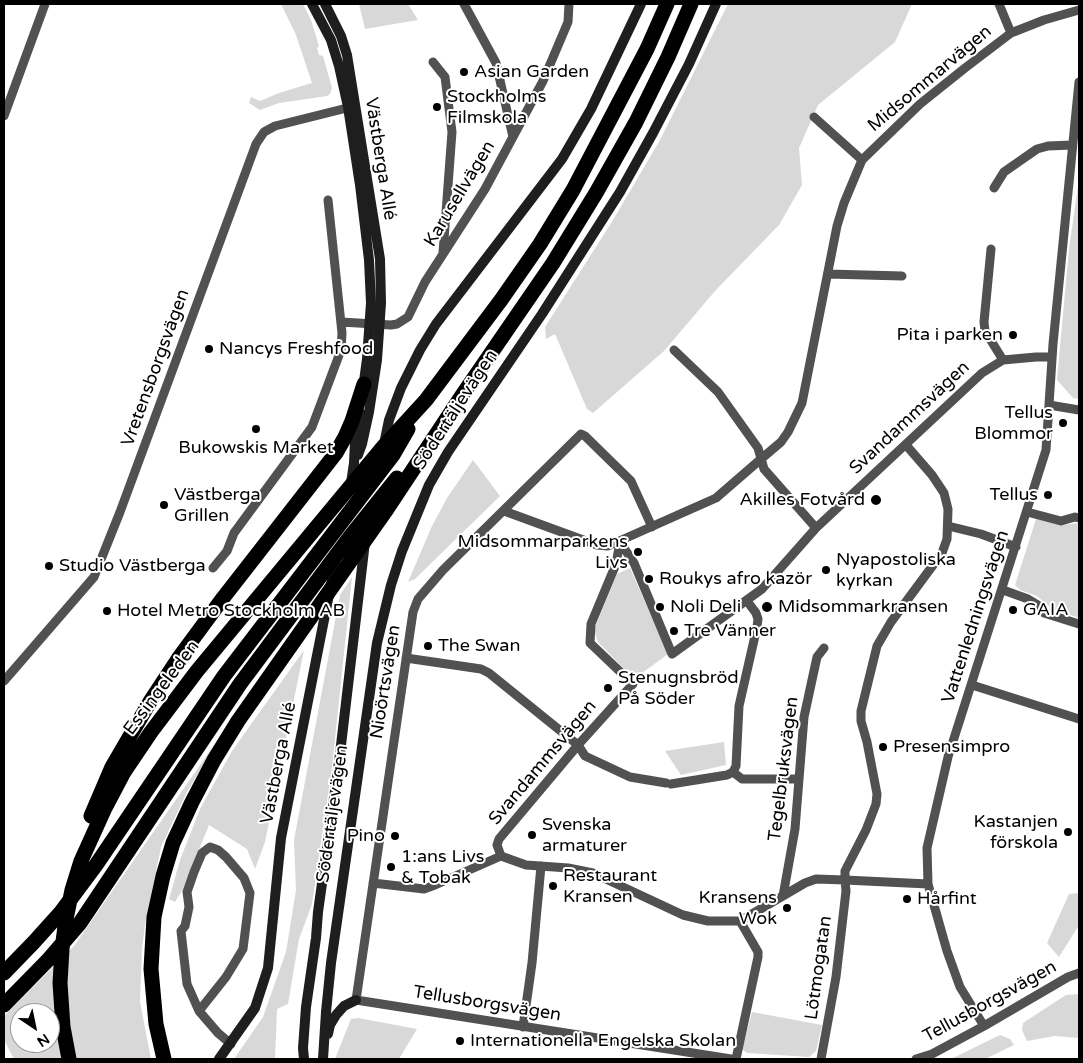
<!DOCTYPE html>
<meta charset="utf-8">
<style>
body{margin:0}
#map{position:relative;width:1083px;height:1063px;overflow:hidden;background:#fff;font-family:"Varela Round",sans-serif}
canvas{display:block}
.frame{position:absolute;inset:0;border:5px solid #000;pointer-events:none}
.north{position:absolute;left:10px;top:1003px;width:50px;height:50px;box-sizing:border-box;background:#fff;border:1px solid #999;border-radius:50%;rotate:146deg;font-size:14px;font-weight:700;line-height:20px;text-align:center;color:#000}
.north::after{content:'';display:block;margin:auto;width:18px;height:22px;background:#000;clip-path:polygon(50% 0,100% 100%,50% 72%,0 100%)}
</style>
<div id="map">
<canvas width="1083" height="1063"></canvas>
<div class="frame"></div>
<div class="north">N</div>
</div>
<script>
const ctx = document.querySelector('canvas').getContext('2d');
ctx.lineJoin = 'round';
function fill(path, color) { ctx.fillStyle = color; ctx.fill(path, 'evenodd'); }
const toPath = rows => new Path2D(rows.map(r => 'M' + r).join(''));
function stroke(path, color, width, dash) { ctx.strokeStyle = color; ctx.lineWidth = width; ctx.lineCap = dash ? 'butt' : 'round'; ctx.setLineDash(dash || []); ctx.stroke(path); }
function label(font, color, halo, rows, align = 'center') {
  ctx.font = font + ' "Varela Round",sans-serif'; ctx.lineWidth = 4; ctx.setLineDash([]); ctx.textBaseline = 'middle'; ctx.strokeStyle = halo; ctx.fillStyle = color; for (const [text, x, y, turn = 0] of rows) {
    ctx.save(); ctx.translate(x, y); ctx.rotate((+turn || 0) * Math.PI / 180); ctx.textAlign = isNaN(turn) ? turn : align; if (halo) ctx.strokeText(text, 0, 0); ctx.fillText(text, 0, 0); ctx.restore();
  }
}
const green = toPath([
 [281,4,303,4,311,20,319,46,317,48,319,55,323,56,332,88,330,94,327,96,279,103,260,110,249,103,251,97,260,101,279,93,312,83,296,35],
 [359,4,408,4,418,20,365,29],
 [728,4,912,4,895,42,818,105,799,148,802,185,779,225,715,291,664,351,593,413,587,409,555,334,546,339,545,327,613,220,660,140],
 [1079,179,1079,399,1073,398,1057,380,1069,249],
 [473,460,500,496,415,579,408,582,432,526,447,498],
 [1036,519,1061,525,1079,523,1079,618,1051,608,1037,596,1020,590,1015,585],
 [630,568,668,654,634,679,598,642,594,630,617,574],
 [352,577,332,767,312,904,299,939,288,1004,277,1009,275,1059,234,1059,263,1017,286,952,296,890,294,840,340,595],
 [304,650,265,842,255,869,247,849,209,825,183,889,175,902,169,899,180,860,200,809,232,751],
 [223,732,187,792,161,847,145,925,142,949,140,1002,151,1059,14,1059,4,1040,4,1016,74,946],
 [20,1013,50,1013,50,1043,20,1043],
 [724,742,726,765,681,775,665,751],
 [1079,893,1079,925,1059,957,1047,943,1069,894],
 [1079,994,1079,1038,1055,1036,1027,1041,1022,1030,1023,1023,1066,995],
 [752,1012,822,1025,816,1051,809,1057,747,1053,743,1050,743,1046],
 [358,1018,417,1029,399,1059,335,1059,351,1019],
 [1000,1035,1010,1039,1014,1045,985,1059,951,1059]
]);
const street = toPath([
 [464,4,496,63,513,137],
 [999,4,1011,33],
 [433,62,445,77,452,132,443,253],
 [4,116,45,4],
 [814,117,862,160],
 [994,188,1004,172,1037,149,1048,146,1072,145],
 [991,249,984,322,985,331,1003,360],
 [828,274,902,276],
 [341,322,391,325,397,324,408,317,425,282,485,189,543,81,568,22,569,4],
 [674,350,718,392,758,448,764,469,816,528],
 [1049,405,1079,410],
 [504,511,597,545,608,546,716,498,761,459,781,442,788,432,802,403,837,226,844,203,862,160,920,104,965,68,1011,33,1044,20,1079,10],
 [1027,512,1061,521,1075,517,1079,518],
 [948,526,981,534,1016,547],
 [652,527,631,481,585,436,581,434,443,570,418,599,413,612,356,1000,731,1059],
 [620,542,634,563,672,654,762,589,816,528,982,373,1003,360,1036,357,1052,357],
 [213,568,227,551,234,533,312,427,341,350,342,333,328,200],
 [1003,590,1028,599,1038,605,1044,613,1079,624],
 [406,658,481,669,489,673,578,745,585,756,630,777,666,783],
 [4,681,94,577,120,512,256,144,264,132,275,126,355,106],
 [972,685,1079,719],
 [733,772,736,766,739,706,757,627,758,619,756,613,747,601],
 [733,772,742,779,798,779],
 [671,784,727,775,733,772],
 [501,856,526,865,568,868,593,873,683,915,708,921,740,921,805,883,816,879,845,880,845,871,866,830,876,804,877,794,867,742,861,721,861,711,877,646,891,622,942,553,947,539,948,509,944,493,932,475,906,445],
 [373,883,424,889,435,885,501,856,497,845,499,839,578,745,633,684,590,643,591,624,616,564,620,542],
 [783,896,795,829,804,717,817,657,824,648],
 [199,1011,226,977,243,949,250,893,244,878,226,857,218,850,210,847,202,853,194,872,187,892,189,907,185,926,181,931,187,984,199,1011,218,1033,231,1044],
 [984,1026,960,987,947,951,928,884,927,848,948,757,1046,450,1053,344,1079,82],
 [523,1027,532,963,541,866],
 [736,1059,758,957,758,952,740,921],
 [821,1059,836,977,846,891,845,880,928,884],
 [916,1059,932,1054,984,1026,1068,977,1079,973]
]);
const secondary = toPath([
 [312,4,331,40,339,66,348,107,360,185,369,260,371,303,367,359,363,389],
 [325,4,341,36,347,55,380,259,381,303,377,360,369,412,362,444,358,455],
 [384,444,389,420,401,388,420,350,436,324,562,159,591,109,641,4],
 [351,483,354,463,355,442,360,413],
 [328,1034,330,1025,336,1015,344,1006,356,1000],
 [219,1059,255,1008,268,968,281,838,336,559],
 [304,1059,303,1048,306,1007,316,938,318,912,339,762,365,542],
 [323,1059,326,1012,331,963,377,643,391,585,402,551,429,485,448,452,542,314,620,192,653,133,689,64,716,4]
]);
const highway = toPath([
 [91,816,112,767,151,700,178,659,223,598,336,453,345,437,352,421,364,384],
 [4,973,34,942,61,912,96,865,224,676,393,455,408,429],
 [4,1005,49,959,80,923,240,684,349,538,397,478],
 [69,1059,63,1027,60,983,62,949,66,919,72,890,81,861,105,808,124,772,151,732,197,671,383,447,426,400,501,300,540,244,573,190,647,49,667,4],
 [164,1059,156,1024,151,969,154,917,163,876,173,843,192,802,214,760,238,721,385,512,463,394,553,263,596,193,636,122,668,57,691,4]
]);
const markers = [
 [464,72,5,"#000"],
 [437,107,5,"#000"],
 [1013,335,5,"#000"],
 [209,349,5,"#000"],
 [1063,423,5,"#000"],
 [256,429,5,"#000"],
 [1048,495,5,"#000"],
 [876,500,6,"#000"],
 [164,505,5,"#000"],
 [638,552,5,"#000"],
 [49,566,5,"#000"],
 [826,570,5,"#000"],
 [649,579,5,"#000"],
 [660,607,5,"#000"],
 [767,607,6,"#000"],
 [1013,610,5,"#000"],
 [107,611,5,"#000"],
 [674,631,5,"#000"],
 [428,646,5,"#000"],
 [608,688,5,"#000"],
 [883,747,5,"#000"],
 [1068,832,5,"#000"],
 [532,835,5,"#000"],
 [395,836,5,"#000"],
 [391,867,5,"#000"],
 [553,886,5,"#000"],
 [907,899,5,"#000"],
 [787,908,5,"#000"],
 [460,1041,5,"#000"]
];
const poiNames = [
 ["Asian Garden",474,72],
 ["Stockholms",447,97],
 ["Filmskola",447,118],
 ["Pita i parken",1003,335,"right"],
 ["Nancys Freshfood",219,349],
 ["Tellus",1053,413,"right"],
 ["Blommor",1053,434,"right"],
 ["Bukowskis Market",256,448,"center"],
 ["Västberga",174,495],
 ["Grillen",174,516],
 ["Tellus",1038,495,"right"],
 ["Akilles Fotvård",865,500,"right"],
 ["Midsommarparkens",628,542,"right"],
 ["Livs",628,563,"right"],
 ["Nyapostoliska",836,560],
 ["kyrkan",836,581],
 ["Studio Västberga",59,566],
 ["Roukys afro kazör",659,579],
 ["Noli Deli",670,607],
 ["Midsommarkransen",778,607],
 ["GAIA",1023,610],
 ["Hotel Metro Stockholm AB",117,611],
 ["Tre Vänner",684,631],
 ["The Swan",438,646],
 ["Stenugnsbröd",618,678],
 ["På Söder",618,699],
 ["Presensimpro",893,747],
 ["Kastanjen",1058,822,"right"],
 ["förskola",1058,843,"right"],
 ["Svenska",542,825],
 ["armaturer",542,846],
 ["Pino",385,836,"right"],
 ["1:ans Livs",401,857],
 ["& Tobak",401,878],
 ["Restaurant",563,876],
 ["Kransen",563,897],
 ["Kransens",777,898,"right"],
 ["Wok",777,919,"right"],
 ["Hårfint",917,899],
 ["Internationella Engelska Skolan",470,1041]
];
const streetNames = [
 ["Midsommarvägen",930,79,-40],
 ["Västberga Allé",380,159,81],
 ["Karusellvägen",460,194,-59],
 ["Vretensborgsvägen",156,368,-70],
 ["Södertäljevägen",456,410,-57],
 ["Svandammsvägen",910,418,-43],
 ["Vattenledningsvägen",976,617,-72],
 ["Nioörtsvägen",386,682,-81],
 ["Essingeleden",162,688,-53],
 ["Västberga Allé",279,763,-79],
 ["Svandammsvägen",543,763,-50],
 ["Tegelbruksvägen",784,769,-83],
 ["Södertäljevägen",333,814,-82],
 ["Lötmogatan",819,968,-82],
 ["Tellusborgsvägen",990,1002,-29],
 ["Tellusborgsvägen",487,1004,9]
];
fill(green, '#d8d8d8');
stroke(street, '#515151', 9);
stroke(secondary, '#1e1e1e', 10);
stroke(highway, '#000', 15);
for (const [x, y, r, color] of markers) { const dot = new Path2D(); dot.arc(x, y, r, 0, 2 * Math.PI); ctx.fillStyle = color; ctx.fill(dot); stroke(dot, '#fff', 2); }
label('18px', '#000', '#fff', poiNames, 'left');
label('18px', '#000', '#fff', streetNames);
</script>
